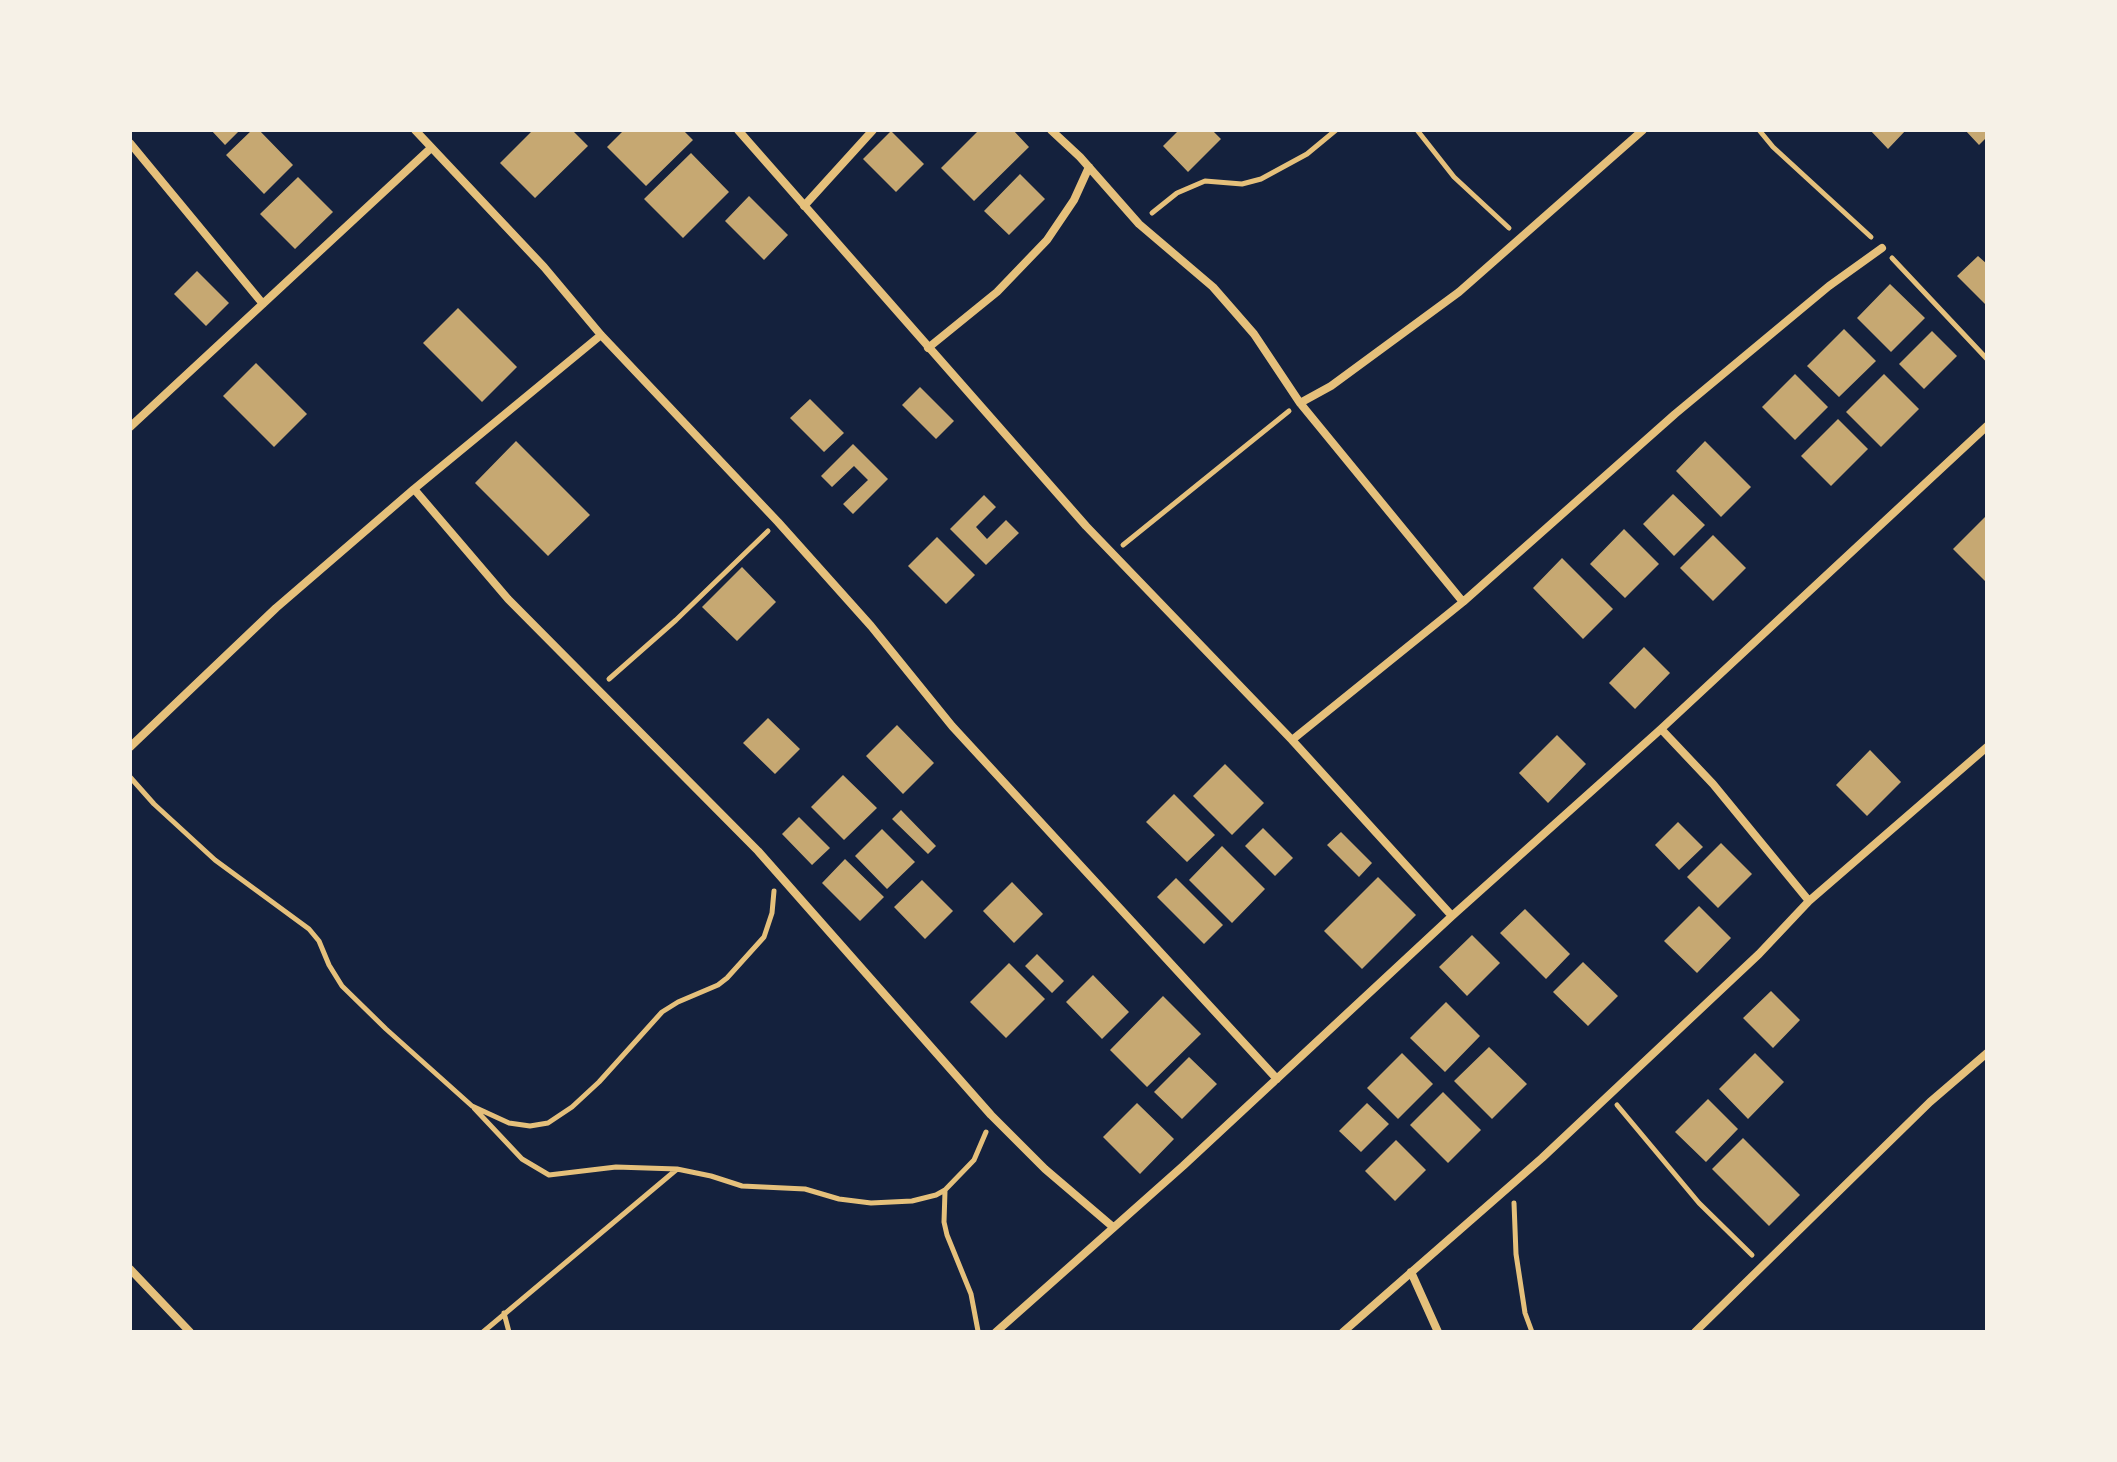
<!DOCTYPE html>
<style>
body{margin:0}
#map{position:relative;width:2117px;height:1462px;overflow:hidden;background:#14213d;font-family:Figtree,sans-serif}
canvas{display:block}
.frame{position:absolute;inset:0;border:132px solid #f6f1e7;pointer-events:none}
</style>
<div id="map">
<canvas width="2117" height="1462"></canvas>
<div class="frame"></div>
</div>
<script>
const ctx = document.querySelector('canvas').getContext('2d');
ctx.lineJoin = 'round';
function fill(path, color) { ctx.fillStyle = color; ctx.fill(path, 'evenodd'); }
const toPath = rows => new Path2D(rows.map(r => 'M' + r).join(''));
function stroke(path, color, width, dash) { ctx.strokeStyle = color; ctx.lineWidth = width; ctx.lineCap = dash ? 'butt' : 'round'; ctx.setLineDash(dash || []); ctx.stroke(path); }
const building = toPath([
 [211,130,240,130,225,145],
 [252,130,259,130,293,165,264,194,226,155],
 [533,130,572,130,588,146,535,198,500,163],
 [624,130,683,130,693,140,646,186,607,147],
 [979,130,1013,130,1029,147,974,201,941,168],
 [1179,130,1212,130,1221,139,1188,172,1163,146],
 [1870,130,1906,130,1888,149],
 [1965,130,1987,130,1987,137,1979,145],
 [891,131,924,164,896,192,863,159],
 [691,153,729,192,683,238,644,199],
 [1020,174,1045,199,1009,235,984,211],
 [298,177,333,212,295,249,260,214],
 [749,196,788,235,764,260,725,221],
 [1978,256,1987,264,1987,306,1957,276],
 [197,271,229,303,206,326,174,294],
 [1890,284,1925,318,1891,352,1857,318],
 [458,308,517,367,482,402,423,343],
 [1844,329,1876,361,1839,397,1807,366],
 [1932,331,1957,356,1924,389,1899,364],
 [256,363,307,414,274,447,223,396],
 [1795,374,1828,407,1795,440,1762,407],
 [1884,374,1919,409,1881,447,1846,412],
 [920,387,954,421,936,439,902,405],
 [810,399,844,433,824,452,790,418],
 [1838,419,1868,449,1831,486,1801,456],
 [516,441,590,515,548,556,475,483],
 [1705,441,1751,487,1721,517,1676,471],
 [853,444,888,479,853,514,843,504,868,480,854,466,832,487,821,476],
 [1673,494,1705,525,1674,556,1643,524],
 [984,495,996,507,976,527,987,539,1006,520,1019,533,986,565,950,529],
 [1987,515,1987,583,1953,549],
 [1624,529,1659,564,1625,598,1590,564],
 [1713,535,1746,568,1713,601,1680,568],
 [937,537,975,575,946,604,908,566],
 [1562,558,1613,609,1583,639,1533,588],
 [742,567,776,602,737,641,702,607],
 [1644,647,1670,673,1635,709,1609,683],
 [768,718,800,749,775,774,743,743],
 [897,725,934,763,903,794,866,756],
 [1557,735,1586,764,1548,803,1519,773],
 [1870,750,1901,782,1867,816,1836,785],
 [1225,764,1264,803,1232,835,1193,796],
 [843,775,877,808,844,840,811,807],
 [1174,794,1215,835,1187,862,1146,822],
 [901,810,936,846,928,854,892,819],
 [799,817,830,848,812,865,782,834],
 [1678,822,1703,847,1679,870,1655,845],
 [1263,828,1293,858,1275,876,1245,846],
 [882,829,915,862,887,889,855,856],
 [1341,832,1372,863,1359,877,1327,845],
 [1721,843,1752,874,1718,908,1687,877],
 [1222,846,1265,889,1232,923,1189,880],
 [845,859,884,897,860,921,822,883],
 [1378,877,1416,915,1362,969,1324,931],
 [1176,878,1223,925,1204,944,1157,897],
 [922,880,953,911,925,939,894,907],
 [1012,882,1043,914,1014,943,983,911],
 [1699,906,1731,938,1697,973,1664,941],
 [1525,909,1570,954,1546,979,1500,933],
 [1472,935,1500,963,1467,996,1439,967],
 [1037,954,1064,981,1052,993,1025,966],
 [1583,962,1618,996,1588,1026,1553,992],
 [1009,963,1045,999,1006,1038,970,1002],
 [1093,975,1129,1012,1102,1039,1066,1002],
 [1771,991,1800,1020,1773,1048,1743,1018],
 [1163,996,1201,1034,1147,1087,1110,1050],
 [1446,1002,1480,1036,1445,1072,1410,1038],
 [1489,1047,1527,1084,1492,1119,1454,1081],
 [1402,1053,1433,1084,1398,1119,1367,1088],
 [1755,1053,1784,1082,1748,1119,1719,1089],
 [1189,1057,1217,1084,1182,1119,1154,1092],
 [1443,1092,1481,1130,1448,1163,1410,1125],
 [1708,1099,1738,1129,1706,1162,1675,1132],
 [1137,1103,1174,1139,1140,1174,1103,1137],
 [1367,1103,1389,1124,1361,1152,1339,1131],
 [1743,1138,1800,1195,1769,1226,1712,1169],
 [1396,1140,1426,1170,1395,1201,1365,1171]
]);
const path = toPath([
 [1417,130,1454,177,1509,228],
 [1759,130,1773,147,1871,237],
 [1152,213,1177,193,1205,181,1242,184,1261,179,1307,154,1336,130],
 [1892,258,1987,359],
 [1123,545,1289,411],
 [609,679,676,620,768,531],
 [130,777,154,804,215,860,309,929,319,941,329,965,342,986,386,1029,472,1106,509,1123,530,1126,548,1123,572,1107,599,1082,662,1012,678,1002,718,985,727,978,764,937,772,913,774,891],
 [1617,1105,1699,1203,1752,1255],
 [474,1108,522,1159,549,1175,616,1167,677,1169,711,1176,742,1186,805,1189,839,1199,871,1203,912,1201,936,1195,945,1190,974,1160,986,1132],
 [945,1191,944,1222,947,1235,971,1294,978,1331],
 [1514,1203,1516,1254,1525,1313,1532,1332],
 [504,1313,509,1332],
 [483,1332,676,1170]
]);
const minor = toPath([
 [415,130,544,267,601,335,778,522,871,626,952,726,1277,1079],
 [738,130,1086,526,1292,740,1452,916],
 [1051,130,1080,157,1139,224,1213,287,1254,334,1300,403,1463,602],
 [130,143,263,304],
 [804,206,873,130],
 [928,348,997,292,1047,240,1074,200,1089,167],
 [1300,403,1331,386,1459,292,1643,130],
 [130,427,431,148],
 [414,489,508,599,758,851,991,1115,1045,1169,1113,1227],
 [1661,729,1713,784,1809,901],
 [1292,740,1463,602,1675,414,1829,286,1882,248],
 [130,747,276,608,414,489,601,335],
 [130,1269,190,1332],
 [1411,1272,1438,1332],
 [996,1332,1183,1166,1452,916,1661,729,1987,426],
 [1343,1332,1542,1158,1759,954,1809,901,1987,747],
 [1695,1332,1930,1102,1987,1053]
]);
fill(building, '#c6a872');
stroke(path, '#e5c07b', 5);
stroke(minor, '#e5c07b', 8);
</script>
